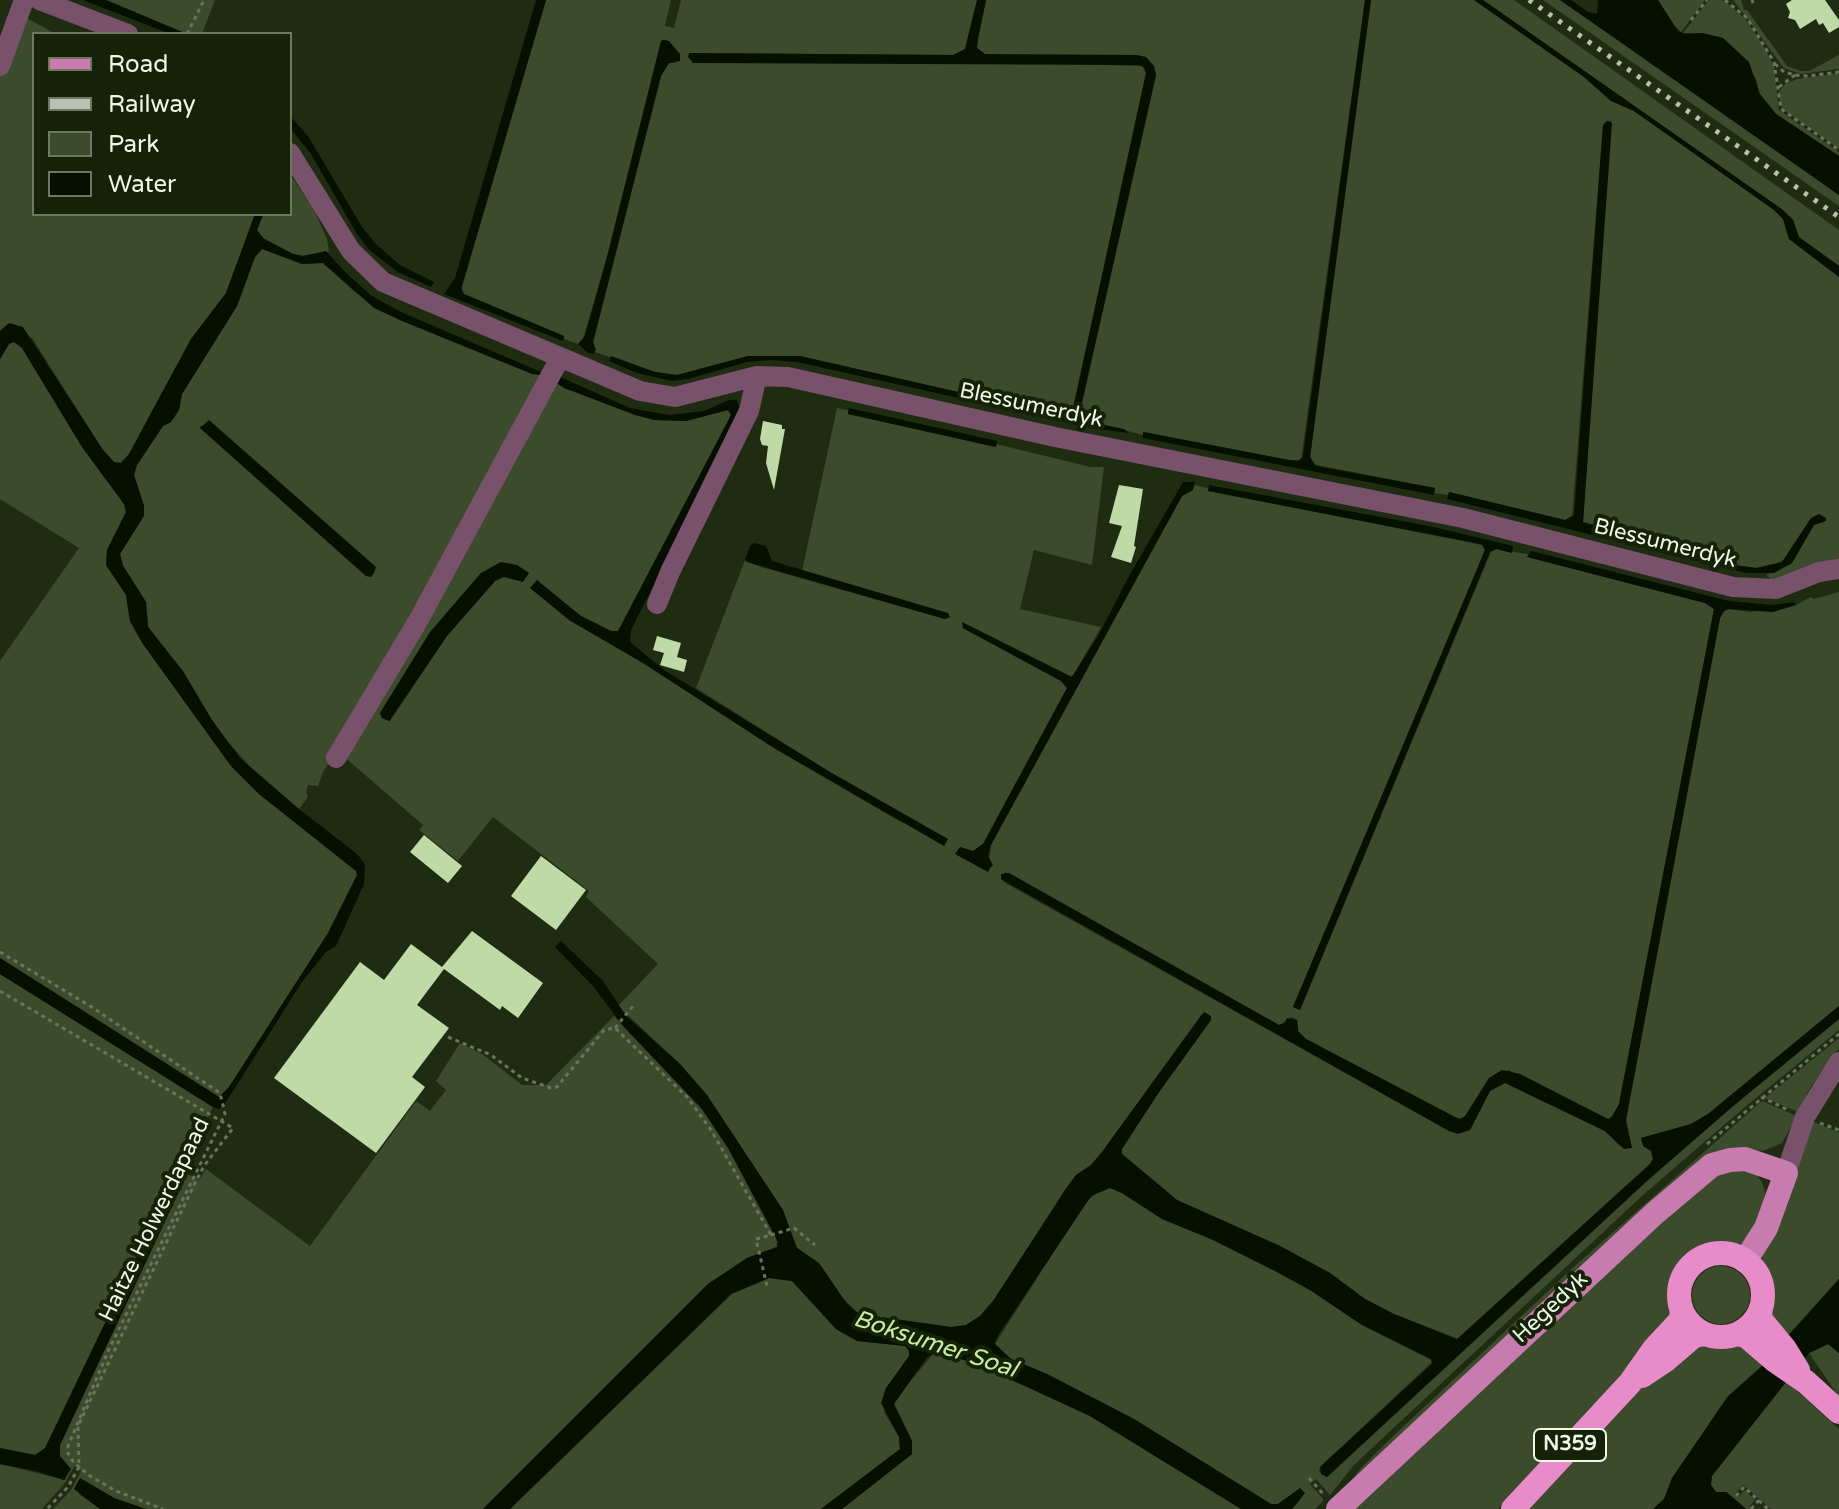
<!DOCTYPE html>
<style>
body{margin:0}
#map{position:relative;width:1839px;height:1509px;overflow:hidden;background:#1f2c12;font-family:"Varela Round",sans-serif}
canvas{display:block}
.legend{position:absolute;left:32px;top:32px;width:260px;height:184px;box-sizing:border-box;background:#152208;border:2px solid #6c7862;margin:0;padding:10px 14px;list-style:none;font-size:24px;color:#eff8e8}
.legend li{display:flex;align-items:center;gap:16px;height:40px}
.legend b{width:40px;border:2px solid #6c7862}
</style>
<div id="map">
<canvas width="1839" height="1509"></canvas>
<ul class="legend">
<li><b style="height:10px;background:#c77bae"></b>Road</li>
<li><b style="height:10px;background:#b8c2b0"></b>Railway</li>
<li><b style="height:22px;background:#3b4b2b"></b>Park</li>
<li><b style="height:22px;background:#061000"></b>Water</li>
</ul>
</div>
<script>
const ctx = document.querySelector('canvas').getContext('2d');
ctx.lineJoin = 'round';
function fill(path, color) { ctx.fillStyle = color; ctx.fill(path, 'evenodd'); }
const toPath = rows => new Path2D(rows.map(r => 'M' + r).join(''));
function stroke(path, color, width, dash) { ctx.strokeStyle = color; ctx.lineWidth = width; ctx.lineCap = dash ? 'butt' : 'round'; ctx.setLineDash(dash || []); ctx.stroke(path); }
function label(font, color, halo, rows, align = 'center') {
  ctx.font = font + ' "Varela Round",sans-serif'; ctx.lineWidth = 8; ctx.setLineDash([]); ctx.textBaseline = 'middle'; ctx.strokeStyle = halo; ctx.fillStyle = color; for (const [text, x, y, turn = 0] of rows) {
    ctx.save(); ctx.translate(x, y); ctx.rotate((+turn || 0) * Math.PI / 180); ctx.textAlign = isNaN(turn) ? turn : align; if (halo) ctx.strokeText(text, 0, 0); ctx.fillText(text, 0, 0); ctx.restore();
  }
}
const green = toPath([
 [106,0,215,0,202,34,187,34],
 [546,0,671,0,665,26,674,28,681,0,977,0,965,50,953,55,689,53,1142,66,1146,73,1072,413,1059,415,800,356,748,356,677,375,655,372,595,352,593,343,661,76,669,63,675,63,677,53,666,40,661,42,607,257,582,342,578,344,564,339,564,336,464,294,461,284],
 [986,0,1365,0,1301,460,1289,460,1144,432,1143,435,1082,419,1081,407,1156,75,1154,66,985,54,977,48,978,39],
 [1371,0,1474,0,1584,77,1611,101,1634,111,1774,210,1783,219,1789,239,1839,277,1839,562,1774,582,1766,575,1792,563,1814,525,1824,522,1811,518,1787,558,1773,566,1756,568,1734,565,1583,522,1611,121,1607,121,1603,125,1572,518,1565,520,1449,492,1448,495,1434,493,1435,488,1312,464,1310,457],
 [1483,0,1514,0,1839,230,1839,266,1798,237,1793,220,1783,210],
 [1543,0,1560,0,1599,25,1839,195,1839,206],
 [1658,0,1705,0,1681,32,1672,23],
 [1709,0,1722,0,1731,6,1746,20,1761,42,1774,66,1779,110,1839,152,1839,156,1776,114,1759,94,1756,78,1703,33,1683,33],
 [1733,0,1741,0,1744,10,1747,10,1787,66,1801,71,1809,71,1839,55,1839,69,1801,74,1784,68],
 [23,16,56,34,34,34,34,214,255,214,226,293,191,339,129,454,121,463,114,462,103,450,32,338,0,331,0,75],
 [1839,73,1839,149,1782,109,1778,93,1785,84,1797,79],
 [290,174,315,212,327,239,329,252,303,256,293,254,260,236,257,230,264,214,290,214],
 [262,249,302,264,323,263,356,293,540,375,356,719,323,772,318,786,308,785,306,792,308,797,299,809,258,775,225,739,148,626,146,602,123,565,120,554,144,506,134,475,137,465,163,426,171,422,179,410,182,394,237,306,255,257],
 [201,425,254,460,298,500,366,576,200,428],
 [14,342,22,348,82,447,124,504,126,512,107,550,106,565,126,595,130,622,143,644,231,766,259,794,356,871,357,875,328,933,229,1087,219,1097,0,958,0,661,79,548,0,499,0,359,9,344],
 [555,382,654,420,686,421,728,410,731,415,623,627,618,631,611,631,581,616,552,594,569,620,643,663,774,748,899,821,947,839,830,772,696,688,745,560,761,567,945,619,949,615,802,571,837,408,848,410,848,414,995,447,996,444,1091,467,1104,467,1092,565,1034,550,1020,609,1101,627,1074,674,1069,677,963,623,963,628,1061,681,1067,688,983,844,973,851,960,847,989,861,991,845,1050,735,1182,496,1193,490,1194,485,1208,488,1209,491,1482,545,1485,550,1293,1007,1300,1010,1491,552,1496,549,1527,554,1532,558,1705,603,1714,609,1619,1104,1615,1114,1608,1119,1508,1070,1465,1116,1461,1119,1455,1117,1306,1039,1298,1031,1297,1020,1292,1017,1279,1025,1005,872,1001,879,1007,884,1449,1131,1470,1130,1490,1091,1505,1083,1605,1131,1620,1146,1630,1138,1626,1130,1626,1120,1720,618,1724,611,1729,609,1750,612,1796,605,1811,597,1814,599,1839,592,1839,1006,1708,1114,1691,1124,1641,1138,1651,1151,1653,1159,1650,1164,1458,1339,1394,1314,1365,1299,1330,1273,1280,1246,1177,1200,1122,1154,1122,1149,1157,1095,1211,1020,1201,1015,1102,1152,1091,1165,1076,1175,1065,1190,1026,1254,993,1301,980,1316,966,1325,951,1327,859,1314,840,1295,819,1263,797,1248,707,1095,680,1064,618,1006,658,964,586,897,589,891,493,817,458,861,419,830,423,825,342,755],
 [481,573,529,573,513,578,504,576,495,581,447,636,390,721,382,718,380,713,430,633],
 [0,974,213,1107,207,1118,204,1117,50,1440,43,1451,35,1455,0,1448],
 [614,1016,702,1109,728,1148,776,1233,777,1247,747,1258,708,1284,483,1509,146,1509,114,1498,80,1478,79,1494,100,1509,53,1509,71,1490,81,1471,75,1465,64,1484,42,1509,0,1509,0,1464,65,1480,67,1466,60,1456,60,1445,187,1174,199,1180,206,1169,310,1246,416,1101,430,1111,446,1090,436,1081,460,1043,482,1054,522,1085,546,1085],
 [1839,1019,1839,1030,1745,1107,1643,1195,1386,1435,1354,1465,1330,1495,1316,1479,1310,1484,1324,1500,1315,1509,1292,1509,1301,1499,1286,1498,1278,1504,1271,1504,1134,1419,1047,1374,1011,1359,995,1344,1085,1203,1100,1190,1110,1188,1122,1193,1162,1219,1211,1239,1275,1271,1310,1290,1362,1325,1433,1361,1320,1467,1319,1471,1327,1477,1648,1180,1732,1107],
 [1839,1038,1839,1049,1829,1060,1809,1090,1798,1112,1765,1098],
 [1762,1101,1797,1116,1782,1143,1763,1151,1740,1148,1348,1487,1360,1469,1391,1438,1578,1263],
 [1811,1121,1839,1132,1839,1279,1786,1337,1775,1324,1771,1308,1771,1291,1763,1267,1762,1255],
 [1738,1169,1756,1174,1762,1182,1766,1196,1760,1215,1744,1243,1704,1248,1683,1261,1671,1283,1670,1316,1635,1362,1558,1442,1498,1509,1350,1509,1711,1177],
 '1692 1295a29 29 0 1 1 58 0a29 29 0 1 1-58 0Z',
 [769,1278,792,1281,836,1329,857,1341,905,1346,909,1350,910,1356,886,1388,884,1412,899,1437,900,1449,821,1509,510,1509,732,1294],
 [1704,1343,1738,1344,1765,1363,1672,1478,1664,1499,1653,1509,1527,1509,1651,1378],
 [1828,1344,1839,1353,1839,1397,1809,1353],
 [933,1354,944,1354,977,1364,1090,1416,1241,1509,842,1509,912,1454,912,1441,894,1404,898,1396],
 [1785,1380,1839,1429,1839,1509,1771,1509,1743,1485,1735,1494,1738,1497,1745,1490,1755,1500,1749,1507,1751,1509,1746,1509,1727,1492,1716,1492,1710,1485,1712,1476]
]);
const water = toPath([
 [83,0,106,0,187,34,170,34],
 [536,0,546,0,461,290,464,294,564,336,563,341,444,294,455,278],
 [977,0,986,0,978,39,977,48,985,54,1137,55,1146,57,1154,66,1156,75,1081,407,1081,415,1085,421,1124,429,1129,433,1098,429,797,362,771,360,747,362,688,379,672,381,637,373,609,361,611,356,655,372,677,375,748,356,800,356,1059,415,1072,413,1146,73,1144,67,1138,65,693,63,688,57,689,53,953,55,965,49],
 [1365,0,1371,0,1310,457,1316,466,1435,488,1434,495,1143,438,1143,432,1289,460,1298,461,1303,457],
 [1474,0,1483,0,1783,210,1793,220,1799,237,1839,266,1839,277,1789,239,1783,219,1774,210,1634,111,1611,101,1584,77],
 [1560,0,1571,0,1588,12,1597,14,1598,0,1658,0,1678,31,1686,34,1703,33,1723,38,1749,62,1760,94,1776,114,1839,156,1839,195],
 [663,40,669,41,680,54,680,61,669,63,661,76,593,342,596,350,593,354,588,353,578,344,585,336,607,257,661,41],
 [290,116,308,136,362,227,376,244,400,265,434,282,431,287,398,272,369,250,357,234,311,154,290,128],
 [1607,121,1612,123,1583,522,1734,565,1756,568,1782,562,1811,518,1819,514,1826,518,1826,521,1814,525,1792,563,1774,573,1746,573,1447,499,1449,492,1565,520,1574,515,1603,125],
 [255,214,263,214,257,230,264,239,293,254,303,256,326,251,346,273,372,296,401,312,541,372,540,375,532,374,402,321,374,308,323,263,302,264,262,249,255,257,237,306,182,394,179,410,171,422,163,426,137,465,134,475,144,506,144,516,120,554,123,566,146,602,148,627,183,671,212,720,240,758,299,809,357,854,365,864,364,884,336,946,326,952,302,982,226,1102,219,1109,213,1107,0,974,0,958,219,1097,229,1087,328,933,357,875,356,871,259,794,231,766,143,644,130,621,126,595,106,565,107,550,126,512,124,504,82,447,22,348,14,342,9,344,0,359,0,331,9,323,23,327,103,450,114,462,121,463,129,454,191,339,226,293],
 [558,376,630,408,669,415,704,411,729,400,737,400,739,406,735,424,631,630,630,642,664,670,830,772,948,839,944,846,774,748,643,663,569,620,530,588,537,580,581,616,611,631,618,631,731,415,728,410,686,421,654,420,635,415,564,388,555,382],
 [849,408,997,441,996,447,848,414],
 [209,420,376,567,374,573,371,577,366,576,200,428],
 [1183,482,1195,482,1193,490,1182,496,991,845,988,856,993,865,990,868,988,872,955,854,960,847,973,851,983,844,1067,688,1061,681,963,628,962,622,1072,677,1098,636,1128,578],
 [1209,485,1429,526,1513,546,1512,553,1496,549,1490,552,1300,1010,1293,1007,1485,550,1482,545,1476,543,1208,491],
 [754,543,766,546,772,561,948,613,950,617,945,619,747,562,745,560,750,546],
 [1531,551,1729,601,1772,605,1793,602,1796,605,1773,612,1729,609,1724,611,1720,618,1626,1120,1632,1148,1624,1149,1605,1131,1505,1083,1490,1091,1470,1130,1458,1134,1449,1131,1001,879,1001,874,1009,873,1279,1025,1285,1023,1287,1018,1297,1020,1298,1031,1306,1039,1455,1117,1460,1119,1465,1116,1489,1078,1502,1070,1520,1074,1608,1119,1611,1118,1619,1104,1714,609,1705,603,1527,557],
 [501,562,517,565,529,573,523,582,504,577,495,581,447,636,389,721,382,718,380,713,430,632,481,573],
 [561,941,603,981,626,1016,680,1064,707,1095,783,1210,797,1248,819,1263,847,1304,859,1314,951,1327,966,1325,980,1316,993,1301,1065,1190,1076,1175,1091,1165,1102,1152,1204,1012,1211,1016,1211,1020,1157,1095,1122,1149,1122,1154,1177,1200,1280,1246,1330,1273,1365,1299,1394,1314,1457,1339,1650,1164,1653,1159,1651,1151,1643,1146,1641,1138,1691,1124,1708,1114,1839,1006,1839,1019,1732,1107,1648,1180,1327,1477,1321,1474,1320,1467,1432,1364,1431,1359,1362,1325,1310,1290,1275,1271,1211,1239,1162,1219,1122,1193,1110,1188,1091,1196,997,1337,995,1344,1011,1359,1047,1374,1134,1419,1271,1504,1278,1504,1300,1488,1305,1493,1292,1509,1241,1509,1090,1416,977,1364,944,1354,933,1354,927,1357,894,1404,912,1441,912,1454,842,1509,821,1509,900,1449,899,1437,881,1403,886,1388,909,1356,909,1351,905,1346,857,1341,836,1329,792,1281,769,1278,731,1294,510,1509,483,1509,708,1284,747,1258,777,1247,778,1242,728,1148,702,1109,623,1026,593,986,555,947],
 [204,1116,212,1121,60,1445,60,1456,71,1469,64,1480,36,1471,0,1464,0,1448,35,1455,45,1448],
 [1839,1279,1839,1353,1828,1344,1809,1353,1712,1476,1711,1485,1716,1492,1726,1492,1746,1509,1653,1509,1664,1499,1672,1478,1728,1396,1762,1366],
 [80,1478,114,1498,146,1509,100,1509,74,1489]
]);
const building = toPath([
 [1792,0,1825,0,1839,20,1839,27,1829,33,1823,23,1819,25,1816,19,1800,29,1795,20,1788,18,1790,12,1786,4],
 [763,421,782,425,782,429,785,429,774,490,766,463,768,446,762,445,760,439],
 [1119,485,1143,489,1134,546,1136,547,1131,563,1111,557,1122,526,1109,523],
 [657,636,681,643,677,657,687,660,684,672,660,665,664,653,653,650],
 [424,835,462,866,448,883,410,852],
 [541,856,586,890,556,930,511,896],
 [472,931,543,983,518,1018,502,1006,500,1010,444,969,417,1005,449,1028,412,1077,425,1087,376,1153,274,1078,360,962,384,980,411,944,442,967]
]);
const path = toPath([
 [1725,0,1747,18,1774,62,1781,109,1839,150],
 [1752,0,1753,3],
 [1691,20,1707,0],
 [187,34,204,0],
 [1775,64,1784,72,1795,75,1807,76,1839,72],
 [1779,87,1795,75],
 [0,952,90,1006,220,1093,225,1114,109,1349,68,1446,68,1453,74,1463,90,1476,116,1491,163,1509],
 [0,991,233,1128,204,1166,195,1183,78,1426,79,1467,68,1487,47,1509],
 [615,1028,633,1006],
 [448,1037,491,1055,522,1078,551,1088,557,1087,604,1030,615,1028,687,1097,711,1130,771,1235,756,1239,767,1286],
 [1761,1097,1790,1111],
 [1820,1123,1839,1130],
 [1707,1144,1839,1034],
 [771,1235,794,1228,815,1245],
 [1309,1478,1325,1496],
 [1736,1496,1744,1487,1768,1509],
 [1751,1509,1759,1500]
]);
const minor = toPath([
 [39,0,128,34],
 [0,66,24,0],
 [290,153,351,251,383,282,640,391,675,397,757,376,788,377,1055,437,1463,518,1733,587,1776,589,1819,572,1839,569],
 [657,604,670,572,749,411,757,376],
 [336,758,418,621,560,358],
 [1786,1173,1805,1117,1839,1062]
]);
const major = toPath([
 [1338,1509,1655,1213,1712,1165,1730,1160,1745,1159,1786,1173,1766,1228,1745,1261]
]);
const highway = toPath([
 '1679 1295a42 42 0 1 1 84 0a42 42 0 1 1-84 0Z',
 [1760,1310,1761,1320,1785,1349,1798,1370],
 [1737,1334,1746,1336,1774,1360,1806,1382,1839,1412],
 [1642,1376,1666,1360,1694,1336,1705,1334],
 [1513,1509,1630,1383,1654,1349,1680,1321,1682,1312]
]);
const rail = toPath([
 [1529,0,1839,217]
]);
const shields = [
 [1570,1445,72]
];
const shieldNames = [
 ["N359",1570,1445]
];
const streetNames = [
 ["Blessumerdyk",1031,406,12],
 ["Blessumerdyk",1665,544,14],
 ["Haitze Holwerdapaad",155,1220,-64],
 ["Hegedyk",1551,1308,-43]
];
const waterNames = [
 ["Boksumer Soal",935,1345,18]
];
fill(green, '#3b4b2b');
fill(water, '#061000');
fill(building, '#bfdaa7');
stroke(path, '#68745e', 3, [4, 4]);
stroke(minor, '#78526a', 20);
stroke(major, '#c77bae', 24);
stroke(highway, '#e78bc9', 24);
stroke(rail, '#b8c2b0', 5, [4, 8]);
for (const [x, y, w] of shields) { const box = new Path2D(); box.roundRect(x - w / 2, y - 16, w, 32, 6); ctx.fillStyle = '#152208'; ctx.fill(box); stroke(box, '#eff8e8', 2); }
label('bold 20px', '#eff8e8', null, shieldNames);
label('22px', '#eff8e8', '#152208', streetNames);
label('italic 24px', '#c6eda2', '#152208', waterNames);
</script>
